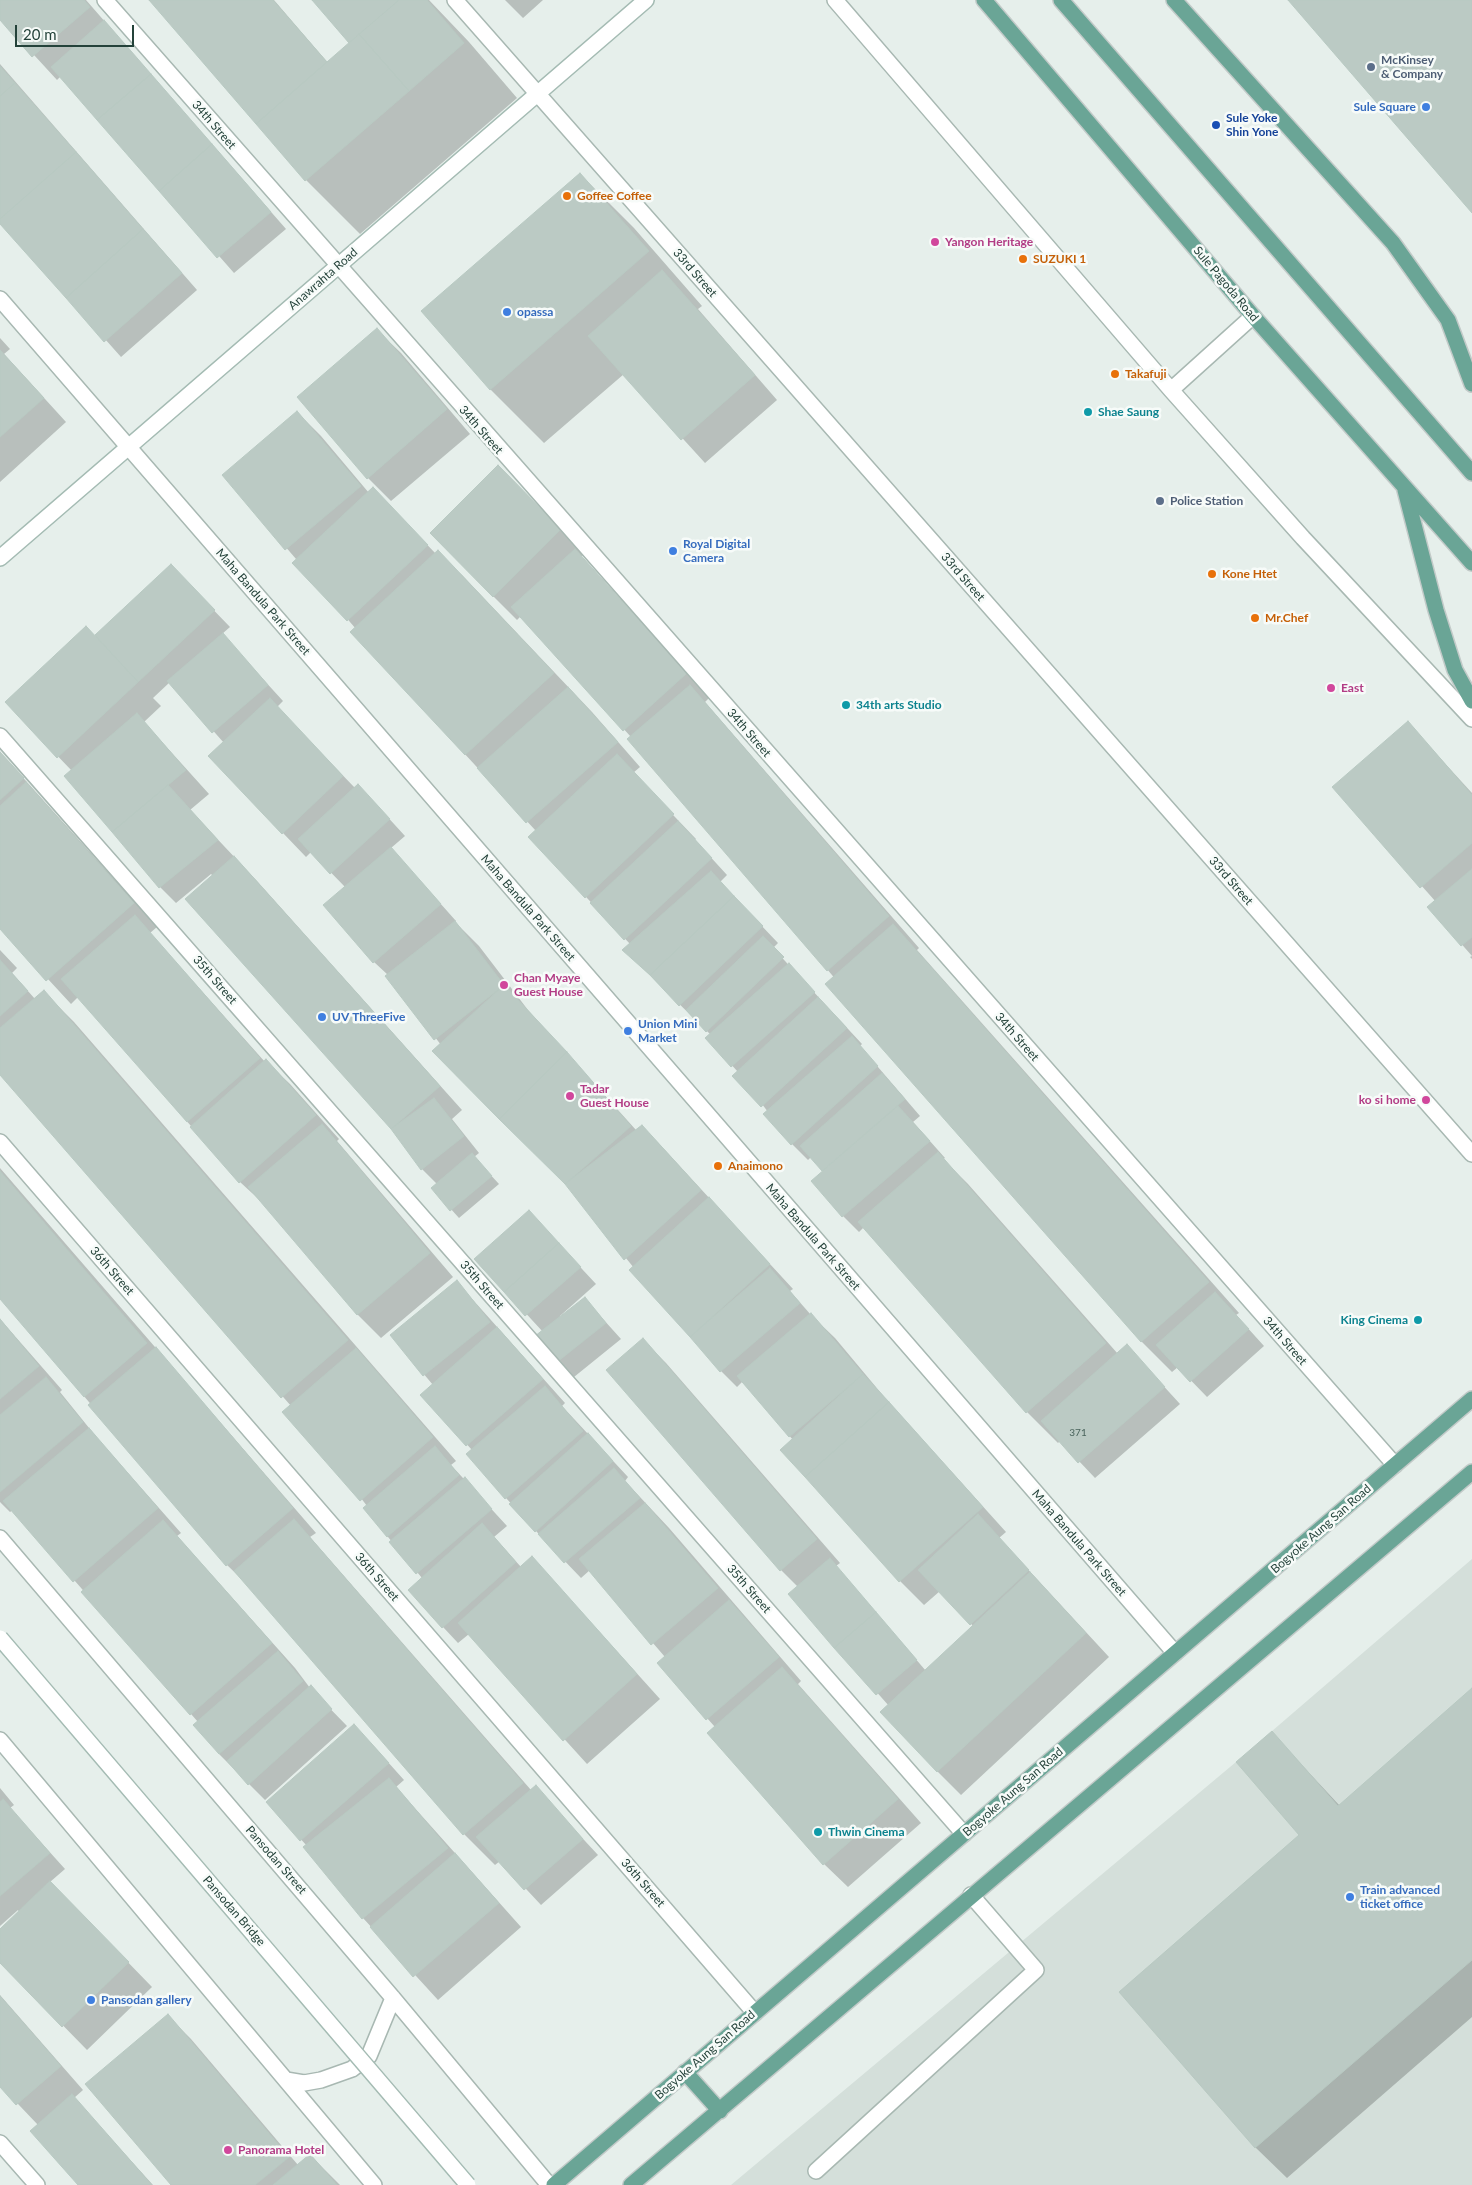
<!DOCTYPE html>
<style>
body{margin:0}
#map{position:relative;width:1472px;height:2185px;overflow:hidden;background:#e6efeb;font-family:Lato,sans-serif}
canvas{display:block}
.scale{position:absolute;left:15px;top:25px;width:119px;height:22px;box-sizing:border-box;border:2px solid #24423a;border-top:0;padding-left:6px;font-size:15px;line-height:18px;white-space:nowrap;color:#24423a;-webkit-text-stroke:4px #f7fbf9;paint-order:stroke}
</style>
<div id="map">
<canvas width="1472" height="2185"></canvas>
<div class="scale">20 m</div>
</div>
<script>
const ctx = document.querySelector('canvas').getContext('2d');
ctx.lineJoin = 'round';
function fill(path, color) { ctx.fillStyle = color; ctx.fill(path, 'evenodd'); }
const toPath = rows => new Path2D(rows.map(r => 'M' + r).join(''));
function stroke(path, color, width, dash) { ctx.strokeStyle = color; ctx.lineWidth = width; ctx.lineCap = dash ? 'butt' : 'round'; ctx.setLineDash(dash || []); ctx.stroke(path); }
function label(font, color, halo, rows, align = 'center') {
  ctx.font = font + ' Lato,sans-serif'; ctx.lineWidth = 5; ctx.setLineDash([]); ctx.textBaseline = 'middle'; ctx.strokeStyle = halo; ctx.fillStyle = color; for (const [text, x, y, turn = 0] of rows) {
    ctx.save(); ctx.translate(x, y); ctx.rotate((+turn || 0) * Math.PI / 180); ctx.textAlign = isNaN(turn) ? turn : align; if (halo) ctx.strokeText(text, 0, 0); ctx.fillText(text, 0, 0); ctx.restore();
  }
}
const built = toPath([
 [1472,1559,1472,2185,731,2185,1236,1762]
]);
const shadow = toPath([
 [0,0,86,0,286,229,234,273,61,76,57,80,0,18],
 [151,0,274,0,328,63,351,43,313,0,429,0,469,42,517,98,360,234,306,180],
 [505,0,543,0,523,18],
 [0,64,197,290,121,357,0,221],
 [580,174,634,228,702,306,698,309,777,400,705,463,624,374,544,443,490,389],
 [377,330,401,353,470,434,391,501,368,478],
 [0,338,10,349,4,354,66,422,0,482],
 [297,412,321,436,369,493,373,488,436,554,462,575,592,712,640,767,633,773,696,839,695,840,727,875,720,882,778,943,773,948,862,1044,860,1046,920,1116,913,1122,945,1158,943,1159,968,1184,1118,1354,1127,1346,1180,1404,1095,1478,1060,1441,1058,1443,1027,1412,864,1227,859,1232,843,1216,824,1172,811,1157,808,1160,792,1144,738,1072,707,1038,711,1035,624,950,630,944,530,837,536,831,352,632,356,629,224,475],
 [498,467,584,554,581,557,710,697,705,702,919,948,917,950,1239,1313,1236,1315,1264,1346,1207,1397,1178,1367,1172,1372,1141,1341,631,737,521,616,517,620,493,596],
 [171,566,230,627,222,634,283,701,277,707,355,788,373,801,405,836,391,848,456,921,455,922,479,946,528,1010,636,1130,642,1126,665,1150,793,1289,790,1291,811,1315,835,1338,886,1399,1006,1532,999,1538,1109,1657,961,1795,937,1771,889,1706,790,1594,798,1587,781,1570,643,1340,666,1363,840,1563,836,1566,926,1671,974,1627,940,1591,924,1605,900,1581,782,1450,793,1440,743,1381,737,1387,721,1371,631,1270,634,1268,566,1184,434,1051,441,1045,388,975,374,962,346,888,311,852,306,857,283,833,224,743,170,682,153,698,161,706,144,722,209,794,190,810,257,881,462,1110,452,1119,479,1153,474,1157,499,1184,459,1218,432,1188,437,1184,422,1169,392,1128,186,899,213,876,211,874,176,903,160,887,72,771,6,702,95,637],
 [1408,723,1472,793,1472,959,1470,957,1472,956,1429,907,1436,902,1334,787],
 [0,752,157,927,150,933,265,1062,266,1061,290,1084,339,1139,337,1141,453,1277,381,1338,358,1315,265,1205,240,1182,78,997,71,1004,0,927],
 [0,950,17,968,12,973,35,999,43,991,74,1022,456,1461,451,1465,507,1526,494,1537,521,1567,532,1557,660,1699,587,1764,469,1634,458,1643,443,1627,422,1578,364,1508,367,1506,291,1406,0,1073],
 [0,1168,316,1533,310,1537,531,1790,535,1787,598,1855,541,1905,500,1861,495,1865,464,1834,251,1588,227,1565,0,1297],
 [529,1212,596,1284,560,1316,561,1318,585,1299,621,1339,574,1377,558,1361,543,1332,476,1259],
 [457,1282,565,1403,562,1406,628,1477,625,1481,669,1528,801,1681,798,1684,921,1823,848,1887,824,1864,715,1727,658,1663,665,1657,590,1570,581,1578,536,1531,506,1498,472,1450,422,1395,433,1385,391,1335],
 [0,1319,62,1390,60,1392,98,1439,181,1533,177,1536,295,1668,310,1688,347,1726,265,1800,219,1754,198,1722,13,1510,10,1512,0,1502],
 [1472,1689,1472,2017,1287,2178,1256,2148,1120,1992,1301,1835,1272,1733,1340,1806],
 [370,1742,404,1780,396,1787,521,1927,438,2000,363,1918,307,1846,267,1802],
 [0,1788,14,1805,10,1808,65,1869,50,1882,152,1987,87,2050,0,1961,0,1930,19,1912,18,1910,0,1926],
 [0,1995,83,2090,74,2098,153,2185,80,2185,38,2125,0,2085],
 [168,2016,191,2039,298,2165,310,2155,340,2185,173,2185]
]);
const building = toPath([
 [0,0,84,0,90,7,32,57,0,20,0,0],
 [149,0,273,0,327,62,256,124,149,0],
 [312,0,399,0,349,43,312,0],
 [399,0,427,0,464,43,409,91,359,34,399,0],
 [1288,0,1472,0,1472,213,1288,0],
 [104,20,151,74,97,120,51,67,104,20],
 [359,34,409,91,305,181,256,124,359,34],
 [0,66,15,83,0,96,0,66],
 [151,74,212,144,159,191,97,120,151,74],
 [15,83,76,152,0,219,0,96,15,83],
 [212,144,271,212,217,258,159,191,212,144],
 [76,152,143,229,66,298,0,224,0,219,76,152],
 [580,173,649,251,490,390,421,311,580,173],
 [143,229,182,273,104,342,66,298,143,229],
 [662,270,755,375,681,440,588,336,662,270],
 [377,328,447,409,367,479,297,397,377,328],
 [0,350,44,398,0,437,0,350],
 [297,411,361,486,285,550,222,475,297,411],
 [498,465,561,529,493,597,430,533,498,465],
 [373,487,428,545,347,621,292,563,373,487],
 [575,549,687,673,623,731,511,607,575,549],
 [438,550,554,673,465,755,350,632,438,550],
 [171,564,215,610,138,682,95,635,171,564],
 [86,626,138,682,57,758,5,702,86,626],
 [223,633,268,685,212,733,167,681,223,633],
 [690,685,889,916,827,971,627,739,690,685],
 [568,687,618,742,526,823,477,768,568,687],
 [270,698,343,776,282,834,208,756,270,698],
 [137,713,186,770,112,832,64,776,137,713],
 [1408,721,1472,795,1472,843,1420,888,1332,787,1408,721],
 [0,752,24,778,0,800,0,752],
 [617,754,674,814,585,898,528,837,617,754],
 [26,782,134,903,46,981,0,929,0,806,26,782],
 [358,784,390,819,330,874,298,839,358,784],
 [168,785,218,840,159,888,112,832,168,785],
 [678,821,712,858,624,940,590,903,678,821],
 [391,847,441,904,373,963,323,905,391,847],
 [234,856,440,1086,391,1129,185,899,234,856],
 [1472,869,1472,937,1461,946,1427,907,1472,869],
 [711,871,734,896,650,975,622,950,711,871],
 [734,896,763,926,679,1006,650,975,734,896],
 [135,915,260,1058,187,1122,61,979,135,915],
 [455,921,504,985,434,1040,385,976,455,921],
 [893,924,1209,1282,1141,1342,825,984,893,924],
 [763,936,784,957,706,1032,686,1010,763,936],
 [0,960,28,991,0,1016,0,960],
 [789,963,815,992,731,1067,705,1038,789,963],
 [504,985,567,1052,499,1119,432,1051,504,985],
 [44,990,348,1340,281,1398,0,1075,0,1028,44,990],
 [818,997,847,1028,761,1107,732,1076,818,997],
 [852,1036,878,1066,791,1145,763,1114,852,1036],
 [567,1052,631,1126,565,1184,499,1119,567,1052],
 [266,1059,316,1115,239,1183,190,1127,266,1059],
 [882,1073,905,1099,822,1171,800,1146,882,1073],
 [434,1098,464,1136,421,1170,391,1129,434,1098],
 [898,1106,930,1141,842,1217,811,1181,898,1106],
 [322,1124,430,1253,357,1315,248,1187,322,1124],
 [642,1125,701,1190,624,1260,565,1184,642,1125],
 [938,1152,1106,1343,1026,1413,858,1222,938,1152],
 [472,1153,492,1176,450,1211,431,1188,472,1153],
 [0,1171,147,1343,84,1397,0,1299,0,1171],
 [709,1197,770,1264,690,1337,629,1270,709,1197],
 [529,1210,559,1243,504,1292,474,1259,529,1210],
 [559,1243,581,1267,525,1316,504,1292,559,1243],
 [770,1268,800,1303,720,1372,690,1337,770,1268],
 [457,1280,490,1322,423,1376,390,1335,457,1280],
 [1215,1292,1249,1329,1190,1382,1156,1345,1215,1292],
 [585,1297,606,1323,557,1362,535,1336,585,1297],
 [811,1313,863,1374,789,1437,737,1376,811,1313],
 [0,1319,39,1366,0,1399,0,1319],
 [497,1327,543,1379,466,1446,420,1395,497,1327],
 [643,1338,817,1539,780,1571,606,1370,643,1338],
 [1127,1344,1165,1387,1078,1463,1041,1421,1127,1344],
 [156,1347,293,1508,226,1566,88,1405,156,1347],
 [356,1348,433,1437,360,1501,282,1412,356,1348],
 [863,1374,889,1402,805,1477,780,1450,863,1374],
 [46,1377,83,1422,0,1492,0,1415,46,1377],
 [545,1386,583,1431,505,1499,466,1454,545,1386],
 [889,1402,983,1507,899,1582,805,1477,889,1402],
 [89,1428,158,1508,73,1582,3,1501,89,1428],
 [588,1433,613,1461,535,1532,509,1504,588,1433],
 [435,1446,459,1475,387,1537,363,1508,435,1446],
 [614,1468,640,1498,564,1563,538,1534,614,1468],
 [465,1477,492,1509,416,1574,389,1542,465,1477],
 [645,1503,718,1588,651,1645,579,1559,645,1503],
 [978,1514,1029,1570,970,1625,918,1570,978,1514],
 [294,1519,523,1783,463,1835,234,1571,294,1519],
 [163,1520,272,1643,190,1715,81,1592,163,1520],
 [482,1523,516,1562,442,1628,408,1590,482,1523],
 [532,1556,637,1674,563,1741,458,1623,532,1556],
 [830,1558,876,1612,834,1648,788,1594,830,1558],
 [1030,1572,1086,1633,937,1772,880,1712,1030,1572],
 [729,1600,779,1657,706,1720,657,1663,729,1600],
 [876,1612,917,1660,876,1695,834,1648,876,1612],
 [278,1651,303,1681,219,1754,193,1725,278,1651],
 [782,1667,898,1799,823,1865,707,1733,782,1667],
 [311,1685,332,1709,248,1785,227,1761,311,1685],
 [1472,1688,1472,1960,1255,2148,1119,1992,1299,1835,1236,1762,1272,1731,1338,1806,1472,1688],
 [354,1724,389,1763,300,1841,266,1802,354,1724],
 [389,1778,448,1848,362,1919,303,1847,389,1778],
 [536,1785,583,1839,524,1890,476,1837,536,1785],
 [3,1799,50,1853,0,1896,0,1802,3,1799],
 [455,1853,499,1903,413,1977,370,1927,455,1853],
 [50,1881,129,1962,62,2027,0,1963,0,1929,50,1881],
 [0,1996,61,2066,16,2105,0,2087,0,1996],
 [168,2014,289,2157,255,2185,171,2185,85,2084,168,2014],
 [72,2094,152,2185,78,2185,30,2131,72,2094],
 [310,2154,337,2185,273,2185,310,2154]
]);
const service = toPath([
 [835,0,1171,390,1303,538,1472,719],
 [1171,390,1253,316],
 [816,2171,1036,1970,971,1895]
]);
const minor = toPath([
 [105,0,1395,1465],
 [455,0,1472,1154],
 [0,299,1175,1653],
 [0,736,964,1834],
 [0,1142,755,2013],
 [0,2143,37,2185]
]);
const tertiary = toPath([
 [0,1538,393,1998,549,2185],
 [0,1740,374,2185],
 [286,2080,304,2083,321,2080,352,2069,369,2056,393,1998]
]);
const secondary = toPath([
 [0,558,646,0]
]);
const primary = toPath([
 [984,0,1253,316,1472,563],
 [1061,0,1472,473],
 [1174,0,1393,243,1448,320,1472,384],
 [1405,490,1436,610,1455,670,1472,701],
 [685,2072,720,2111],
 [554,2185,1472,1399],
 [631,2185,1472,1472]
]);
const secondaryBridge = toPath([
 [0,1638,468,2185]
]);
const markers = [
 [1371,67,5,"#5c6f8a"],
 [1426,107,5,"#3f7fe0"],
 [1216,125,5,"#1a4fb4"],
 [567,196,5,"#e8710a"],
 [935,242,5,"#d1479c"],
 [1023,259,5,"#e8710a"],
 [507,312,5,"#3f7fe0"],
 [1115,374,5,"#e8710a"],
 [1088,412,5,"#0f9aa8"],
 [1160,501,5,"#5c6f8a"],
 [673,551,5,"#3f7fe0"],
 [1212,574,5,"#e8710a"],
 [1255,618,5,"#e8710a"],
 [1331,688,5,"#d1479c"],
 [846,705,5,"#0f9aa8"],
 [504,985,5,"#d1479c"],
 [322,1017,5,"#3f7fe0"],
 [628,1031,5,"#3f7fe0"],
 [570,1096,5,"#d1479c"],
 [1426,1100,5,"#d1479c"],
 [718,1166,5,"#e8710a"],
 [1418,1320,5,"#0f9aa8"],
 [818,1832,5,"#0f9aa8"],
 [1350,1897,5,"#3f7fe0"],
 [91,2000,5,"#3f7fe0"],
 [228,2150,5,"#d1479c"]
];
const numberNames = [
 ["371",1078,1433]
];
const serviceNames = [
 ["McKinsey",1381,60],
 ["& Company",1381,74],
 ["Police Station",1170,501]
];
const shopNames = [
 ["Sule Square",1416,107,"right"],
 ["opassa",517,312],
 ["Royal Digital",683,544],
 ["Camera",683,558],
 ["UV ThreeFive",332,1017],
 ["Union Mini",638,1024],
 ["Market",638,1038],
 ["Train advanced",1360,1890],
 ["ticket office",1360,1904],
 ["Pansodan gallery",101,2000]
];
const transitNames = [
 ["Sule Yoke",1226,118],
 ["Shin Yone",1226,132]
];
const streetNames = [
 ["34th Street",214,125,49],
 ["33rd Street",695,273,49],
 ["Anawrahta Road",323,279,-41],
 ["Sule Pagoda Road",1226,284,50],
 ["34th Street",481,430,49],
 ["33rd Street",963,577,49],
 ["Maha Bandula Park Street",263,602,49],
 ["34th Street",749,733,49],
 ["33rd Street",1231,881,49],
 ["Maha Bandula Park Street",528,908,49],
 ["35th Street",215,980,49],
 ["34th Street",1017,1037,49],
 ["Maha Bandula Park Street",813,1237,49],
 ["36th Street",112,1271,49],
 ["35th Street",482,1285,49],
 ["34th Street",1285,1341,49],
 ["Bogyoke Aung San Road",1321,1529,-41],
 ["Maha Bandula Park Street",1079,1543,49],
 ["36th Street",377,1577,49],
 ["35th Street",749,1589,49],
 ["Bogyoke Aung San Road",1013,1792,-41],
 ["Pansodan Street",276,1860,49],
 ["36th Street",643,1883,49],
 ["Pansodan Bridge",234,1911,49],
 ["Bogyoke Aung San Road",705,2055,-41]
];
const foodNames = [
 ["Goffee Coffee",577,196],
 ["SUZUKI 1",1033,259],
 ["Takafuji",1125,374],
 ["Kone Htet",1222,574],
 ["Mr.Chef",1265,618],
 ["Anaimono",728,1166]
];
const hotelNames = [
 ["Yangon Heritage",945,242],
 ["East",1341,688],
 ["Chan Myaye",514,978],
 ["Guest House",514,992],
 ["Tadar",580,1089],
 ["Guest House",580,1103],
 ["ko si home",1416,1100,"right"],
 ["Panorama Hotel",238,2150]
];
const cultureNames = [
 ["Shae Saung",1098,412],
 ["34th arts Studio",856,705],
 ["King Cinema",1408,1320,"right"],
 ["Thwin Cinema",828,1832]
];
fill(built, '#d4dfda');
fill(shadow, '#0003');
fill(building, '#bbcac4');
stroke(building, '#b8c9c2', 1);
stroke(service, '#a8b8b2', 18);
stroke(minor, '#a8b8b2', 18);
stroke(tertiary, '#a8b8b2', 18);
stroke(secondary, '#a4bbb3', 18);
stroke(primary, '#c2cac8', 18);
stroke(service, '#fff', 15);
stroke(minor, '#fff', 15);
stroke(tertiary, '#fff', 15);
stroke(secondary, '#fff', 15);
stroke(primary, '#6aa596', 15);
stroke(secondaryBridge, '#a4bbb3', 18, []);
stroke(secondaryBridge, '#fff', 15);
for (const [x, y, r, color] of markers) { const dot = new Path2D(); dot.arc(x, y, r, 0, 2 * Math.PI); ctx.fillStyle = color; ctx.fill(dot); stroke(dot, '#f7fbf9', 2); }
label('10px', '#4a645c', null, numberNames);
label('bold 12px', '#4e5e75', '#f7fbf9', serviceNames, 'left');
label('bold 12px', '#366cbe', '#f7fbf9', shopNames, 'left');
label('bold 12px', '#164399', '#f7fbf9', transitNames, 'left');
label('12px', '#24423a', '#f7fbf9', streetNames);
label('bold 12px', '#c56008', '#f7fbf9', foodNames, 'left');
label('bold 12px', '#b23c85', '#f7fbf9', hotelNames, 'left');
label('bold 12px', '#0d838f', '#f7fbf9', cultureNames, 'left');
</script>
